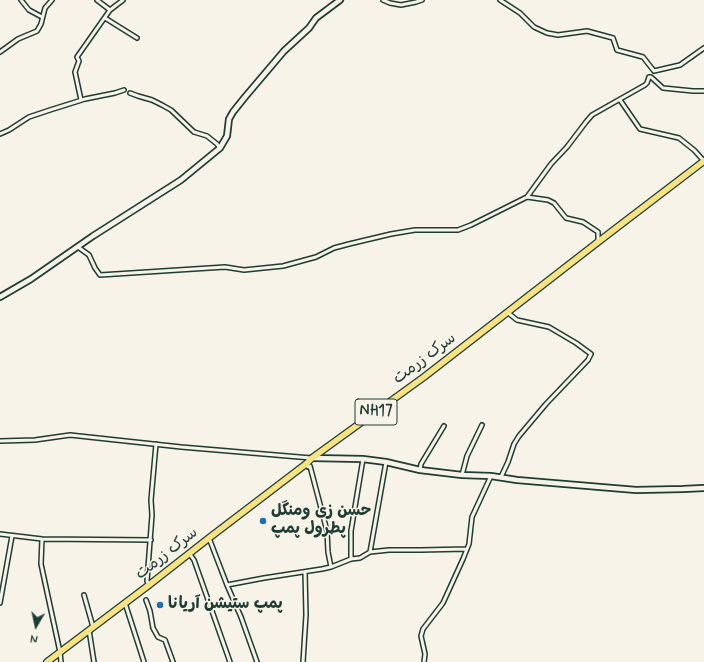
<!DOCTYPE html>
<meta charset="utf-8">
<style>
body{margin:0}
#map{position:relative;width:704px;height:662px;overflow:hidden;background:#f7f3e8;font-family:Mynerve,sans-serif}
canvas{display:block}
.north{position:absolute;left:16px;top:606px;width:40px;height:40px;-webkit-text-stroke:3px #f7f3e8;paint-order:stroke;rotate:189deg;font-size:11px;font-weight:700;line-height:16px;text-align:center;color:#1f3d34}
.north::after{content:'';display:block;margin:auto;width:14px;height:18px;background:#1f3d34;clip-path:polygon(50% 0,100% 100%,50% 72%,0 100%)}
</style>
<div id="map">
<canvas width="704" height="662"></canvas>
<div class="north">N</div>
</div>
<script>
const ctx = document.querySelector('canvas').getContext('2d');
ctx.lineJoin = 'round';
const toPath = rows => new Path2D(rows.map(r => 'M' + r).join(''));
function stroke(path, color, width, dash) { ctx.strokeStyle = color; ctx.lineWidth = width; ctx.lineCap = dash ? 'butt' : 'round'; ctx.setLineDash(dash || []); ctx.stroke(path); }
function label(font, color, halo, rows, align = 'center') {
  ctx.font = font + ' Mynerve,"Playpen Sans Arabic",sans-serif'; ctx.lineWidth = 3; ctx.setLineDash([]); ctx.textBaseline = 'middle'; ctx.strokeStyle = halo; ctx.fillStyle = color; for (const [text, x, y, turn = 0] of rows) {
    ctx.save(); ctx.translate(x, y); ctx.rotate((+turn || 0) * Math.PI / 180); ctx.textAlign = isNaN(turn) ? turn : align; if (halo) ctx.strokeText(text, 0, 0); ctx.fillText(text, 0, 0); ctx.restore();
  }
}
const street = toPath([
 [21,0,29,10,42,17],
 [97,0,110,10],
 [383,0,390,3,401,5,416,2,422,0],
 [500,0,520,13,534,27,547,33,558,35,587,31,613,38,617,50,643,57,654,71],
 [105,18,137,38],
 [0,52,18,39,37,31,41,24,45,8,52,0],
 [654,71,680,65,704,48],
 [130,93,138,96,152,100,162,105,171,110,194,132,207,136,217,144,220,148],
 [81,100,75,72,79,61,77,57,110,10,123,0],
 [620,100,640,129,679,138,694,150,704,161],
 [0,134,9,130,29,117,50,110,85,99,115,93,124,90],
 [527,197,548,200,554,203,566,218,583,222,598,232,598,242],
 [78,247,89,255,95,268,100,275,225,267,244,270,283,266,316,257,334,248,349,244,391,234,415,230,458,230,471,225,527,197,551,164,567,147,586,122,592,115,645,85,647,83,649,77,651,77,663,88,693,91,704,91],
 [0,441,35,440,70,435,181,447,311,458],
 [306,464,308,467,310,466,327,531,328,552,331,567],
 [420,470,421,464,444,426],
 [462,475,467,456,482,425],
 [501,477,508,462,514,444,519,436,546,404,588,360,591,354,576,343,549,327,517,320,507,312],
 [0,534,42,539,151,540],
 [209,538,227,585,241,617,257,662],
 [42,539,41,564,60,652,61,662],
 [370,552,386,462],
 [189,553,194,560,230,662],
 [351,559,351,531,363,459],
 [149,585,147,581,152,515,151,500,156,444],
 [227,585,264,578,322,569,331,567,351,559,360,558,370,552,389,550,421,550,467,549],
 [84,595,93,627],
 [146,600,150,611,153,628,158,637,165,640,173,662],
 [0,603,12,536],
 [125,603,144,662],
 [89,630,94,662],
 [303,662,306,615,305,572],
 [424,662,425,654,421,636,423,629,443,603,463,559,469,544,472,517,491,476]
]);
const secondary = toPath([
 [0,297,31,279,93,236,181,180,220,148,227,136,229,119,233,112,245,97,284,51,309,28,316,18,340,0],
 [312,458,363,459,386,462,420,470,462,475,491,476,517,480,636,490,683,489,704,488]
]);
const highway = toPath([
 [47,662,149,585,209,538,306,464,312,458,424,377,598,242,704,161]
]);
const markers = [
 [263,521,4,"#1f6fb2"],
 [160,605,4,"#1f6fb2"]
];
const shields = [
 [376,412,42]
];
const shieldNames = [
 ["NH17",376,412]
];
const streetNames = [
 ["سرک زرمت",425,359,-37],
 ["سرک زرمت",167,554,-38]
];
const poiNames = [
 ["حسن زی ومنگل",271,512],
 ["پطرول پمپ",271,530],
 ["پمپ ستیشن آریانا",168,605]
];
stroke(street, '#1f3d34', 6);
stroke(secondary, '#1f3d34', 8);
stroke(highway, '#1f3d34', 8);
stroke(street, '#f7f3e8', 3);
stroke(secondary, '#f7f3e8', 4.5);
stroke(highway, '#f8e281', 5.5);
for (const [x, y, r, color] of markers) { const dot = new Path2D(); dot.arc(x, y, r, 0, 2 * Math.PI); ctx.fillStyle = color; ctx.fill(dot); stroke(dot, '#f7f3e8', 1.5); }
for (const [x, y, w] of shields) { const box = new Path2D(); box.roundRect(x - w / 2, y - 13, w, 26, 3); ctx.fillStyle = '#f7f3e8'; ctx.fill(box); stroke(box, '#1f3d34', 1); }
label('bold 15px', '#1f3d34', null, shieldNames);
label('16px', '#1f3d34', '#f7f3e8', streetNames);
label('bold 16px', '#1f3d34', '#f7f3e8', poiNames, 'left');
</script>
